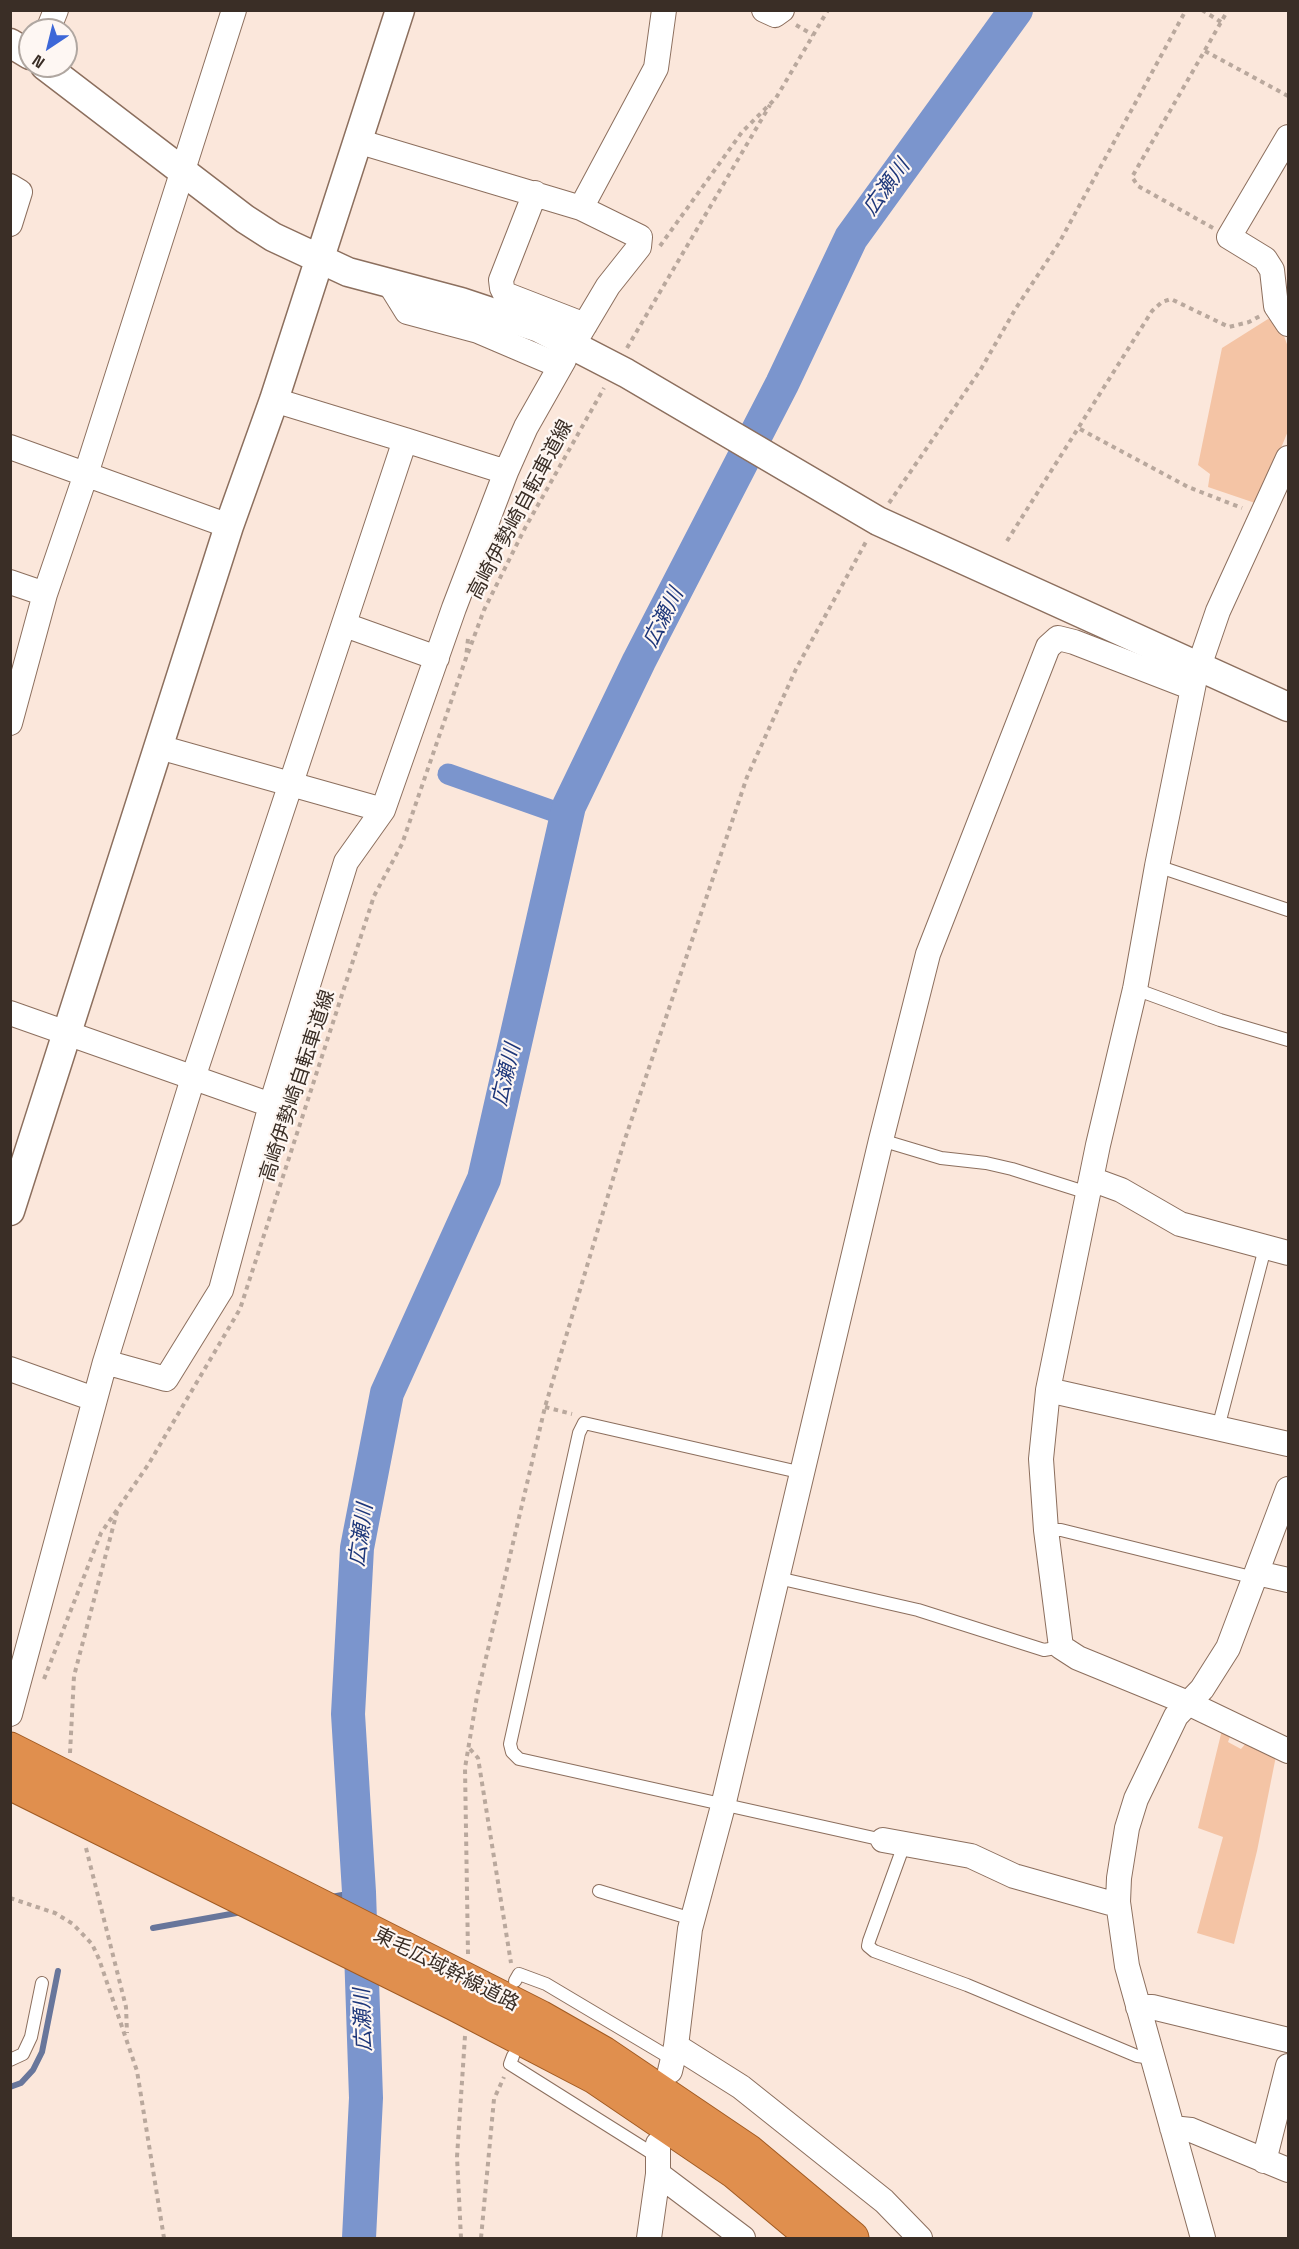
<!DOCTYPE html>
<meta charset="utf-8">
<style>
body{margin:0}
#map{position:relative;width:1299px;height:2249px;overflow:hidden;background:#fbe7db;font-family:"Space Grotesk",sans-serif}
canvas{display:block}
.frame{position:absolute;inset:0;border:12px solid #3a2e26;pointer-events:none}
.north{position:absolute;left:18px;top:18px;width:60px;height:60px;box-sizing:border-box;background:#fef7f3;border:2px solid #b0a7a1;border-radius:50%;rotate:215deg;font-size:16px;font-weight:700;line-height:24px;text-align:center;color:#3a2e26}
.north::after{content:'';display:block;margin:auto;width:21px;height:27px;background:#3d67d8;clip-path:polygon(50% 0,100% 100%,50% 72%,0 100%)}
</style>
<div id="map">
<canvas width="1299" height="2249"></canvas>
<div class="frame"></div>
<div class="north">N</div>
</div>
<script>
const ctx = document.querySelector('canvas').getContext('2d');
ctx.lineJoin = 'round';
function fill(path, color) { ctx.fillStyle = color; ctx.fill(path, 'evenodd'); }
const toPath = rows => new Path2D(rows.map(r => 'M' + r).join(''));
function stroke(path, color, width, dash) { ctx.strokeStyle = color; ctx.lineWidth = width; ctx.lineCap = dash ? 'butt' : 'round'; ctx.setLineDash(dash || []); ctx.stroke(path); }
function label(font, color, halo, rows, align = 'center') {
  ctx.font = font + ' "Space Grotesk","Noto Sans JP",sans-serif'; ctx.lineWidth = 4.5; ctx.setLineDash([]); ctx.textBaseline = 'middle'; ctx.strokeStyle = halo; ctx.fillStyle = color; for (const [text, x, y, turn = 0] of rows) {
    ctx.save(); ctx.translate(x, y); ctx.rotate((+turn || 0) * Math.PI / 180); ctx.textAlign = isNaN(turn) ? turn : align; if (halo) ctx.strokeText(text, 0, 0); ctx.fillText(text, 0, 0); ctx.restore();
  }
}
const green = toPath([
 [1268,319,1279,322,1288,347,1288,431,1258,504,1208,487,1210,474,1198,465,1222,348],
 [1222,1730,1231,1734,1228,1742,1241,1749,1247,1742,1276,1756,1257,1851,1234,1944,1197,1933,1223,1837,1198,1828]
]);
const stream = toPath([
 [331,1897,359,1892],
 [153,1928,242,1912],
 [10,2087,21,2083,33,2070,42,2052,58,1971]
]);
const canal = toPath([
 [448,774,567,816]
]);
const river = toPath([
 [359,2238,366,2098,359,1892,348,1714,357,1548,387,1393,484,1179,569,806,639,661,782,384,851,238,1016,10]
]);
const path = toPath([
 [1202,10,1221,22],
 [796,25,813,35],
 [1205,51,1288,96],
 [1213,228,1138,186,1132,177,1228,10],
 [660,246,742,132,776,98,828,10],
 [627,348,770,105],
 [1080,429,1188,487,1242,508],
 [889,503,981,369,1016,308,1059,243,1186,10],
 [1007,541,1152,311,1162,302,1171,299,1229,327,1249,322,1260,316],
 [468,653,484,610,525,528,604,388],
 [545,1407,572,1414],
 [44,1679,101,1533,148,1465,240,1309,374,896,402,844,466,658,468,639],
 [470,1749,478,1758,511,1963],
 [70,1753,74,1676,118,1508],
 [86,1848,126,2007,127,2033],
 [10,1898,55,1913,73,1924,92,1944,99,1959,137,2071,164,2238],
 [468,1954,465,1768,477,1696,545,1407,624,1142,747,777,796,669,867,540],
 [461,2238,457,2157,465,2036],
 [481,2238,494,2099,504,2077]
]);
const service = toPath([
 [1157,866,1288,910],
 [1135,989,1220,1020,1288,1040],
 [881,1140,941,1158,986,1163,1012,1169,1088,1193],
 [1218,1428,1265,1248],
 [803,1473,584,1423,579,1433,510,1744,512,1752,519,1759,883,1840],
 [1046,1530,1061,1530,1255,1578],
 [778,1578,918,1610,1044,1650,1061,1647],
 [905,1842,869,1941,868,1946,874,1951,967,1985,1137,2056,1153,2058],
 [599,1891,692,1919],
 [515,1981,519,1974,546,1984,672,2059],
 [513,2056,510,2064,658,2157],
 [10,2060,23,2054,31,2037,42,1983]
]);
const minor = toPath([
 [764,10,775,15,782,10],
 [48,30,56,10],
 [1288,137,1229,237,1265,259,1272,270,1276,306,1288,324],
 [357,141,581,208,640,237,639,247,608,286,580,333],
 [10,186,20,192,10,224],
 [535,193,501,280,502,288,505,294,585,325],
 [581,208,656,68,664,10],
 [389,283,407,312,478,331,560,366],
 [405,440,506,472],
 [10,447,229,526],
 [1288,458,1218,611,1195,678,1157,866,1135,989,1098,1145,1048,1390,1041,1459,1046,1530,1061,1647,1078,1658,1188,1703,1288,1751],
 [10,582,45,594],
 [345,625,437,658],
 [10,723,45,594,86,474,234,10],
 [159,747,383,810],
 [10,1013,271,1105],
 [1091,1179,1121,1190,1180,1224,1288,1253],
 [105,1362,166,1379,221,1290,271,1105,346,862,383,810,454,608,506,472,526,427,564,360],
 [10,1369,94,1399],
 [1048,1390,1288,1444],
 [1257,1573,1288,1580],
 [10,1714,105,1362,193,1078,405,440,274,400],
 [883,1840,971,1856,1014,1876,1110,1903,1118,1902],
 [1138,2007,1152,2007,1288,2040],
 [676,2046,741,2087,884,2201,920,2238],
 [670,2071,676,2046,690,1929,723,1806,881,1140,928,954,1048,647,1058,638,1074,642,1193,688],
 [1172,2128,1191,2130,1288,2170],
 [1264,2161,1288,2066],
 [658,2174,743,2238],
 [649,2238,658,2174,658,2144],
 [1203,2238,1127,1966,1118,1902,1119,1878,1127,1828,1136,1799,1176,1716,1202,1689,1228,1648,1288,1489]
]);
const tertiary = toPath([
 [10,43,30,55],
 [45,66,245,219,273,237,348,272,461,302,539,328,626,373,878,521,1288,707],
 [10,1211,229,526,274,400,400,10]
]);
const trunk = toPath([
 [10,1749,540,2017,603,2053,748,2151,852,2238],
 [10,1783,455,2004,595,2077,735,2172,814,2238]
]);
const streetNames = [
 ["高崎伊勢崎自転車道線",521,510,-62],
 ["高崎伊勢崎自転車道線",298,1086,-72],
 ["東毛広域幹線道路",446,1970,27]
];
const waterNames = [
 ["広瀬川",887,188,-54],
 ["広瀬川",664,618,-63],
 ["広瀬川",507,1075,-77],
 ["広瀬川",362,1535,-82],
 ["広瀬川",364,2020,-92]
];
fill(green, '#f4c4a5');
stroke(stream, '#68769b', 6);
stroke(canal, '#7b95cd', 21);
stroke(river, '#7b95cd', 34);
stroke(service, '#8c6f5e', 14);
stroke(minor, '#8c6f5e', 26);
stroke(tertiary, '#8c6f5e', 31);
stroke(trunk, '#a15b23', 35);
stroke(path, '#b9a89d', 4, [4.5, 4.5]);
stroke(service, '#fff', 12);
stroke(minor, '#fff', 24);
stroke(tertiary, '#fff', 28);
stroke(trunk, '#e08f4e', 33);
label('20px', '#3a2e26', '#fef7f3', streetNames);
label('italic 21px', '#1e377a', '#fef7f3', waterNames);
</script>
